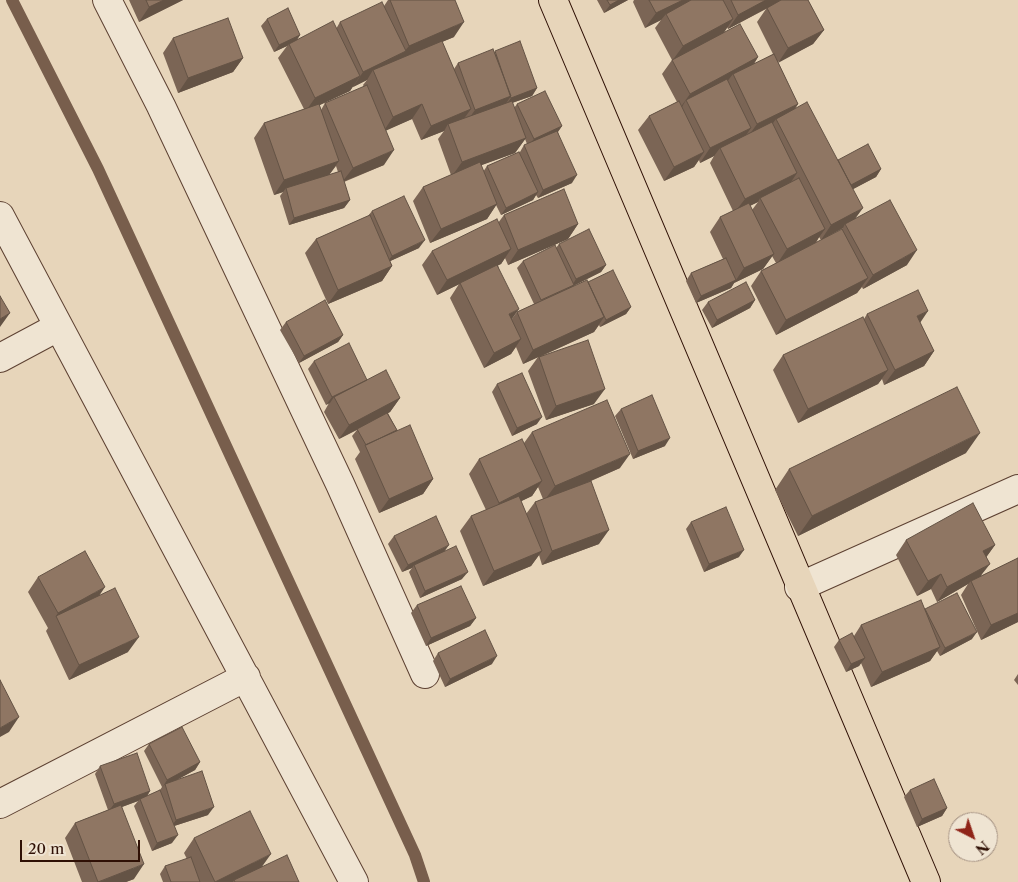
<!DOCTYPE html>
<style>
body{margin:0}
#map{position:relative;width:1018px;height:882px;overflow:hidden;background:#e7d5ba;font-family:"Libre Caslon Text",serif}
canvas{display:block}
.north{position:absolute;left:948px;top:812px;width:50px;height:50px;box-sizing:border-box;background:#efe4d2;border:1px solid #a28f80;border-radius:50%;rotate:139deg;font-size:14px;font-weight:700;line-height:20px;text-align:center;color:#2f1005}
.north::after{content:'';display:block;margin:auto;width:18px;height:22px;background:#8f2418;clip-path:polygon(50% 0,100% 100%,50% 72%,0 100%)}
.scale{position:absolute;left:20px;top:840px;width:120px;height:22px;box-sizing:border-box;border:2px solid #2f1005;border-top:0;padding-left:6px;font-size:15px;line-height:18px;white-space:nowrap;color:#2f1005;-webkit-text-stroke:4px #efe4d2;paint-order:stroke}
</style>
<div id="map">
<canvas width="1018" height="882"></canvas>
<div class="north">N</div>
<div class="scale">20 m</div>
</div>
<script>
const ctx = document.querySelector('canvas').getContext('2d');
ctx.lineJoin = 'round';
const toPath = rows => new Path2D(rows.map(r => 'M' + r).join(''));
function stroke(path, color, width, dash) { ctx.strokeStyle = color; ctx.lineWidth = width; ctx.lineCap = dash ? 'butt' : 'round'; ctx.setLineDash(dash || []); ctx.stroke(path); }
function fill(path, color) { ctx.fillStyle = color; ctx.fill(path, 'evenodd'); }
const stream = toPath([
 [12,0,98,169,415,855,424,882]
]);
const minor = toPath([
 [107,0,161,106,340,484,425,674],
 [0,216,354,882],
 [0,358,58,327],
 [799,587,1018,489],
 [0,804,246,677]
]);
const major = toPath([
 [553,0,926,882]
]);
const wall = toPath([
 [129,0,183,0,139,22],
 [388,0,455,0,454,37,442,42,454,69,458,63,494,52,537,88,532,96,512,103,514,108,517,104,562,126,558,132,572,183,538,198,536,195,533,200,501,215,496,205,487,219,430,243,413,201,423,187,451,175,438,139,444,131,421,140,412,119,386,130,384,165,344,182,350,200,344,208,289,225,280,196,283,192,274,195,254,138,264,123,304,109,278,58,287,46,274,52,261,26,267,19,300,35,297,40,336,29,340,22,384,6],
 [367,80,363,85,364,87,325,103,321,110,319,105,350,91,353,86,353,87],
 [525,139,527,144,524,145,520,152,487,166,483,172,481,165,515,153],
 [336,166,338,172,329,175],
 [597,0,628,0,604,13],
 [634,0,808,0,824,30,813,44,778,62,798,104,795,109,838,160,881,169,876,177,853,189,855,218,907,265,863,289,862,287,857,293,776,335,751,286,761,271,776,263,772,256,763,269,734,283,731,288,696,303,686,281,691,273,723,259,710,232,720,217,733,211,710,163,714,156,700,163,699,160,694,167,664,181,638,130,649,116,677,102,662,74,672,60,655,28,661,20,645,28,633,2],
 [766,9,757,22,773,54,754,64,758,57,724,32,727,27,728,29],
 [758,202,752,210,750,206],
 [843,228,841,230,816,243,819,237,821,240],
 [173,38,243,58,233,72,178,93,163,53],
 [372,211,419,248,390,261,392,266,382,281,328,304,305,253,316,239,368,216],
 [504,215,578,224,568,239,508,265,505,258,501,264,498,265,511,320,517,312,534,304,517,268,523,261,556,248,559,244,606,265,601,272,573,286,588,282,631,307,626,314,600,327,599,325,594,332,544,355,594,404,546,420,528,371,538,357,523,364,516,347,511,354,484,368,450,298,459,284,437,295,422,265,432,251,498,223],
 [755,300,750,308,712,328,702,310,708,302],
 [867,314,920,323,934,351,924,366,884,385,882,379,878,384,798,423,773,370,783,355,864,319],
 [286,322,343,335,338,342,299,363,280,330],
 [314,361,367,380,400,398,390,412,388,413,397,430,433,479,423,494,379,513,355,459,360,452,352,436,357,430,339,439,324,412,329,403,326,405,308,369],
 [497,384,537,424,512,436,492,392],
 [621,409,665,446,633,459,615,416],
 [532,432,620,468,591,481,599,544,542,565,539,555,531,566,483,586,460,531,471,516,486,510,469,474,479,459,524,443],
 [538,487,543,499,535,502,526,514,521,501,532,496],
 [966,453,798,536,775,490,789,469],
 [691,522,739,557,704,572,686,529],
 [394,536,445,551,462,579,420,598,409,572,412,568,402,572,388,544],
 [906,540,995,545,986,557,981,576,1018,558,1018,622,981,640,961,595,968,584,937,602,931,589,917,596,896,555],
 [38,577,100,595,128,652,69,680,46,631,48,628,28,592],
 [417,605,476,618,470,626,426,646,411,613],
 [925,609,972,639,940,656,937,651,930,661,871,687,861,663,859,666,846,672,834,647,839,640,854,636,861,625],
 [438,653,492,664,445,687,433,661],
 [1018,674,1018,685,1014,680],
 [149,744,200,762,195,770,177,780,208,815,174,826,172,843,152,851,134,806,138,801,122,807,134,879,126,882,82,882,65,838,75,823,108,810,95,774,100,766,150,791,147,796,160,790,162,787,144,751],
 [910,790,947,808,942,816,917,827,904,797],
 [194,838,262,867,299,882,163,882,160,874,165,866,187,859,184,853]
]);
const shadedWall = toPath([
 [164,0,183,0,139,22,149,7],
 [619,0,628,0,604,13,610,5],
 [683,0,702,0,666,14,661,20,645,28,656,13],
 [766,0,782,0,728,29,738,15],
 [733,19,723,34,672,61,683,46],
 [464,22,454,37,373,70,367,80,353,87,363,72,404,52,409,46],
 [824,30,813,44,778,63,788,48],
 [300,35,295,42,289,44,287,46,274,52,279,45],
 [758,57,748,72,733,74,726,83,686,100,682,107,680,108,690,94],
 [243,58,233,72,178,93,188,78],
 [360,76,350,91,305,112,315,98],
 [537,88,532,96,506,105,511,98],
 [511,96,501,111,465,124,475,110],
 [422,104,412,119,383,132,393,117],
 [798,104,788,118,776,119,770,127,747,138,757,124],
 [471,109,460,124,448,124,444,131,421,140,431,126],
 [562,126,556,134,528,146,534,139],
 [751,128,741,142,720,148,714,156,700,163,710,148],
 [526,138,515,153,452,176,462,162],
 [394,150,384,165,342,182,353,168],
 [704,152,694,167,664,181,674,167],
 [339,161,329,175,286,188,283,192,274,195,284,180],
 [881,169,876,177,842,195,847,187],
 [797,173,787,188,760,198,758,202,734,213,745,199],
 [577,175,572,183,538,198,543,190],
 [538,192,533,200,501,215,506,208],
 [350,200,344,208,289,225,294,218],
 [497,204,487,219,430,243,441,229],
 [863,208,852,223,845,224,843,228,821,240,831,225],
 [578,224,568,239,508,265,518,250],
 [825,229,815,243,777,264,787,249],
 [425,240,419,248,386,263,392,256],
 [511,249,501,264,437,295,447,280],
 [917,250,907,265,863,289,873,275],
 [774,254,763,269,734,283,744,268],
 [606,265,601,272,571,287,576,279],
 [392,266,382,281,328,304,338,290],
 [868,278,857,293,776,335,786,320],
 [736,280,731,288,696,303,701,296],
 [755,300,750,308,712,328,717,320],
 [631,307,626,314,600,327,606,320],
 [519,309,509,323,509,314],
 [928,311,918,326,917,316],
 [10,313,0,327,0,328,0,319],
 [604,317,594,332,523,364,533,350],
 [343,335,338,342,299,363,304,356],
 [521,339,511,354,484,368,494,353],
 [934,351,924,366,884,385,895,370],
 [888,370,878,384,798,423,808,409],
 [367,380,334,397,330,403,326,405,332,397],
 [605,389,594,404,546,420,556,406],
 [400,398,390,412,339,439,349,425],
 [542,417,537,424,512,436,517,428],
 [980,433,966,453,798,536,812,516],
 [670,438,665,446,633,459,638,451],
 [630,454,620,468,544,501,555,486],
 [433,479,423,494,379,513,389,499],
 [542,481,532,496,489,517,499,503],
 [609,530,599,544,542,565,552,551],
 [449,545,444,552,414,565,412,568,402,572,408,565],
 [995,545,985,559,983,551],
 [744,550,739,557,704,572,709,564],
 [542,551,531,566,483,586,494,571],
 [990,564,979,578,971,581,968,584,937,602,947,587],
 [468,572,462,579,420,598,425,591],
 [941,574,931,589,917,596,928,581],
 [105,587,95,602,56,616,58,613],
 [1018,613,1018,622,981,640,991,625],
 [476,618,470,626,426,646,431,638],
 [977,632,972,639,940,656,945,648],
 [139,637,128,652,69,680,79,665],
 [940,647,930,661,871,687,882,672],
 [497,656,492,664,445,687,450,679],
 [865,658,859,666,846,672,851,664],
 [19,717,9,732,0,737,0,728],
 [200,762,195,770,165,786,165,784,162,788,167,780],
 [150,791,145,799,140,799,138,801,108,812,114,804],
 [214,807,208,815,171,827,176,820],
 [947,808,942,816,917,827,922,819],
 [178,835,172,843,152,851,157,843],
 [271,854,261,868,234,880,233,882,215,882],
 [144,864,134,879,126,882,99,882]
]);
const building = toPath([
 [146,0,164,0,149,7,146,0],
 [390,0,455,0,464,22,409,46,390,0],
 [607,0,619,0,610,5,607,0],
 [649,0,683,0,656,13,649,0],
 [691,0,723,0,733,19,683,46,666,14,691,0],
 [731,0,766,0,738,15,731,0],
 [781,0,808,0,824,30,788,48,767,8,781,0],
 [382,2,406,51,363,72,340,22,382,2],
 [288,8,300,35,279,45,267,19,288,8],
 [228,18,243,58,188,78,173,38,228,18],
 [333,21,360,76,315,98,289,44,333,21],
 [740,24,758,57,690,94,672,60,740,24],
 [442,41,471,109,431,126,422,104,393,117,373,70,442,41],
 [520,41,537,88,511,98,495,51,520,41],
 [493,49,511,96,475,110,458,63,493,49],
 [774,54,798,104,757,124,733,74,774,54],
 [727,79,751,128,710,148,686,100,727,79],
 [367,85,394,150,353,168,325,103,367,85],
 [545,91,562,126,534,139,517,104,545,91],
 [512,101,526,138,462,162,448,124,512,101],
 [679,101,704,152,674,167,649,116,679,101],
 [807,102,863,208,831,225,776,119,807,102],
 [319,104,339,161,284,180,264,123,319,104],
 [772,122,797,173,745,199,720,148,772,122],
 [557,131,577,175,543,190,524,145,557,131],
 [868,144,881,169,851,185,838,160,868,144],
 [519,152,538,192,506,208,487,166,519,152],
 [480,162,497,204,441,229,423,187,480,162],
 [341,171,350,200,294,218,286,188,341,171],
 [799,178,825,229,787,249,760,198,799,178],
 [564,189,578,224,518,250,504,215,564,189],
 [404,196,425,240,392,256,372,211,404,196],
 [890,200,917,250,873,275,845,224,890,200],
 [749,203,774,254,744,268,720,217,749,203],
 [370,215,392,266,338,290,316,239,370,215],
 [497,219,511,249,447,280,432,251,497,219],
 [589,229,606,265,576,279,559,244,589,229],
 [842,229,868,278,786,320,761,271,842,229],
 [555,245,574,285,541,300,523,261,555,245],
 [726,258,736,280,701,296,691,273,726,258],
 [497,265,519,309,509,314,521,339,494,353,460,283,497,265],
 [613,270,631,307,606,320,588,282,613,270],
 [587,280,604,317,533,350,517,312,587,280],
 [746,282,755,300,717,320,708,302,746,282],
 [918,290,928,311,917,316,934,351,895,370,867,314,918,290],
 [0,296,10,313,0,319,0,296],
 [325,300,343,335,304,356,286,322,325,300],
 [863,317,888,370,808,409,783,355,863,317],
 [588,340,605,389,556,406,539,357,588,340],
 [349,343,367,380,332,397,314,361,349,343],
 [386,370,400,398,349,425,334,397,386,370],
 [522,373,542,417,517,428,497,384,522,373],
 [957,387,980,433,812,516,789,469,957,387],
 [652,395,670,438,638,451,621,409,652,395],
 [607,400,630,454,555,486,532,432,607,400],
 [387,413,397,430,366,445,357,429,387,413],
 [410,425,433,479,389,499,365,445,410,425],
 [522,439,542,481,499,503,479,459,522,439],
 [591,481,609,530,552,551,535,502,591,481],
 [519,496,542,551,494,571,471,516,519,496],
 [973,503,995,545,983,551,990,564,947,587,941,574,928,581,906,540,973,503],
 [726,507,744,550,709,564,691,522,726,507],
 [436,516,449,545,408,565,394,536,436,516],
 [456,546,468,572,425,591,414,565,456,546],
 [85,551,105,587,58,613,38,577,85,551],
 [1018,558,1018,613,991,625,971,581,1018,558],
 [461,586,476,618,431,638,417,605,461,586],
 [115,588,139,637,79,665,56,616,115,588],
 [957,593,977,632,945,648,925,609,957,593],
 [921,600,940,647,882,672,861,625,921,600],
 [485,630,497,656,450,679,438,653,485,630],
 [852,633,865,658,851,664,839,640,852,633],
 [0,680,19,717,0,728,0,680],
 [182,727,200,762,167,780,149,744,182,727],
 [137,753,150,791,114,804,100,766,137,753],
 [202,771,214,807,176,820,165,784,202,771],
 [934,779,947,808,922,819,910,790,934,779],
 [160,790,178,835,157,843,140,799,160,790],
 [121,805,144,864,98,882,75,823,121,805],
 [250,811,271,854,215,882,194,838,250,811],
 [287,855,299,882,235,882,234,880,287,855],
 [191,857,200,882,171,882,165,866,191,857]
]);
stroke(stream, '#785e4c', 12);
stroke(minor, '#5d4132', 30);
stroke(major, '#2f1005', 30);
stroke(minor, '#efe4d2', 28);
stroke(major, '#e7d5ba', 28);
fill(wall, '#7b6555');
fill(shadedWall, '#645345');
fill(building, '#8f7663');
stroke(building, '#645345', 1);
</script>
